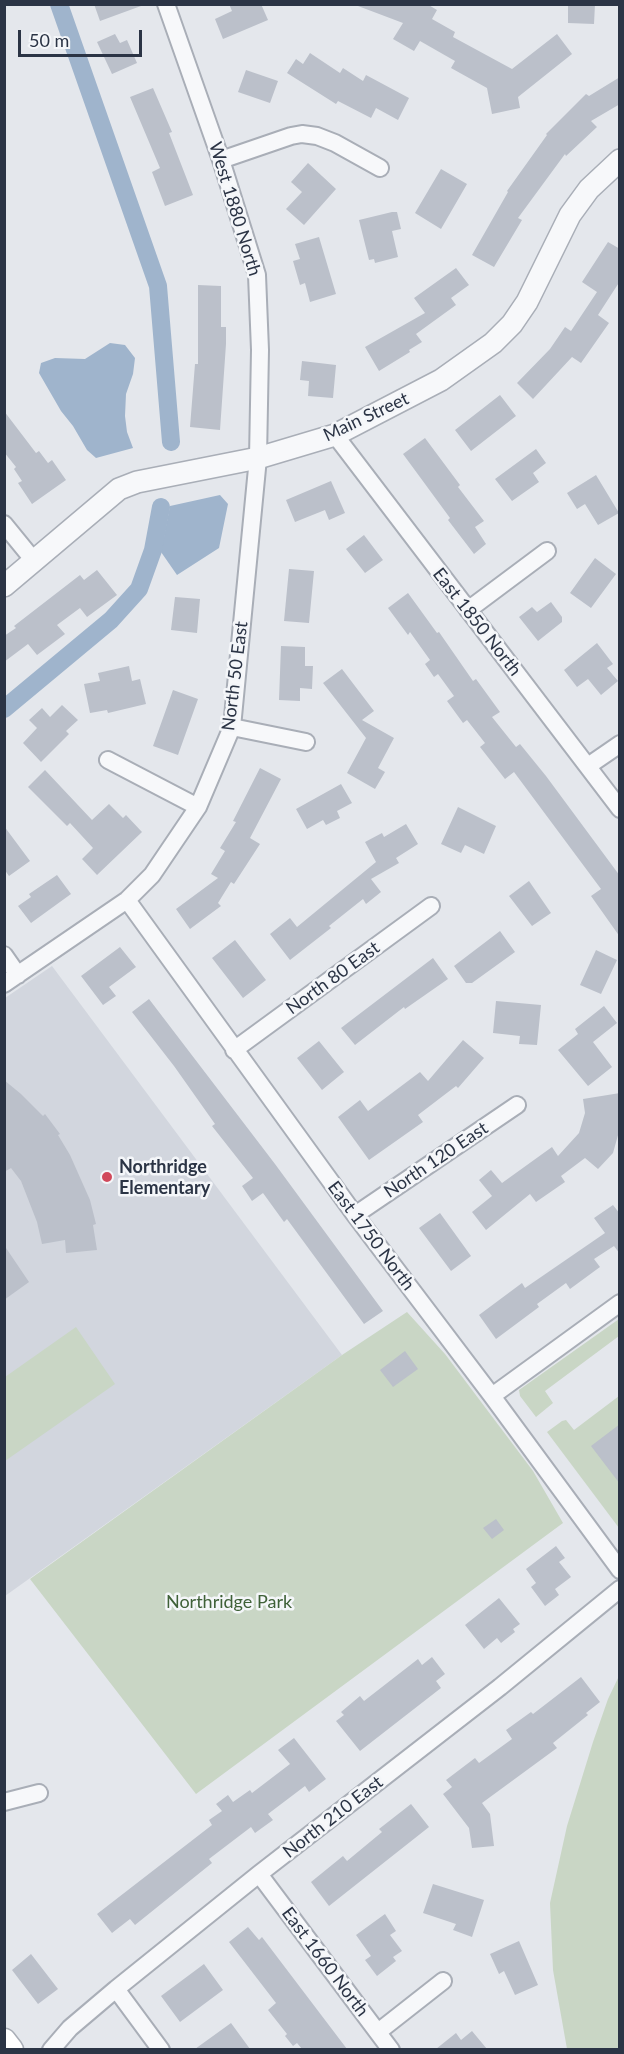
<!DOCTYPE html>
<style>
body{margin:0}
#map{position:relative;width:624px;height:2054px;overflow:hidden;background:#e4e7ec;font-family:Lato,sans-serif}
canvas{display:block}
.frame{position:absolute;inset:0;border:6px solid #2b3445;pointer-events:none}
.scale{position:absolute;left:18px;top:30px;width:124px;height:27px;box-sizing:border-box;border:3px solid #2b3445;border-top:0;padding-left:8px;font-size:18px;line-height:21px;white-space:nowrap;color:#2b3445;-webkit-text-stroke:4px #f4f6f9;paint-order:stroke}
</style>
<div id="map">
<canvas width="624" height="2054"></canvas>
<div class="frame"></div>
<div class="scale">50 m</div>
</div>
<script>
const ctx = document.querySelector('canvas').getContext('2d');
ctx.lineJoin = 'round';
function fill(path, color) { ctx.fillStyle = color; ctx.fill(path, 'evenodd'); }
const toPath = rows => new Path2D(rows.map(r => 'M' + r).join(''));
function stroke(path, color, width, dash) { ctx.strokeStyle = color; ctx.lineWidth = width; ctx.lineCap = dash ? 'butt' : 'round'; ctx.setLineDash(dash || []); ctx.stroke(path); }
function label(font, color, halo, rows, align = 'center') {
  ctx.font = font + ' Lato,sans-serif'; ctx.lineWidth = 5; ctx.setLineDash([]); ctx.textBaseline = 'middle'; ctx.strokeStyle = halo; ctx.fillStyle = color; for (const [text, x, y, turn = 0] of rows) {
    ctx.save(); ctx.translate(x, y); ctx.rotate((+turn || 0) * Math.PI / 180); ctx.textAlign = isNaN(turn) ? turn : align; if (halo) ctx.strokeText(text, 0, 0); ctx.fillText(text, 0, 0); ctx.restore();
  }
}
const built = toPath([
 [52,966,342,1355,5,1596,5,998]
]);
const green = toPath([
 [407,1312,445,1354,533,1471,563,1523,196,1794,30,1579,342,1355],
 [619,1319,619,1336,545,1391,553,1403,536,1417,520,1396,519,1390],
 [76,1327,115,1384,5,1461,5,1377],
 [619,1396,619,1528,547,1432,562,1421,566,1420,574,1430],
 [619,1676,619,2049,567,2049,553,1970,550,1903,567,1826,593,1742,608,1699]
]);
const water = toPath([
 [110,343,125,345,135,358,133,374,126,394,125,416,127,432,133,448,96,458,87,450,73,426,61,411,39,373,41,363,55,358,85,359],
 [220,495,228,504,219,548,177,575,161,552,170,506]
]);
const canal = toPath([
 [59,4,158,286,171,442],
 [4,709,111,620,139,589,153,550,161,507]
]);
const building = toPath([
 [94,4,141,4,141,6,100,21],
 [229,4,261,4,268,20,223,39,215,19,232,11],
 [358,4,427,4,437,10,432,19,455,32,453,37,512,69,557,34,572,54,518,97,520,108,492,114,487,88,451,68,455,61,420,41,414,51,393,39,403,23,358,6],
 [568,4,595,4,594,24,568,23],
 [115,34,120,43,127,40,137,63,112,74,97,42],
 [310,53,340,73,343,68,363,81,366,75,409,98,398,120,376,108,371,118,338,101,336,104,287,73,296,59,303,64],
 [246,70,278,81,270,103,238,92],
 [620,77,620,104,591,121,597,127,566,156,565,154,518,218,522,220,494,267,472,255,508,192,507,191,547,135,546,134,586,94,589,96],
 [153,88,172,132,169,133,193,195,165,206,152,172,160,168,130,97],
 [308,163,336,189,304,225,286,209,302,192,291,182],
 [441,169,467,184,441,229,415,213],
 [392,212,397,212,401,229,392,231,398,257,375,263,374,259,369,260,359,220],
 [319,237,336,294,310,302,305,283,300,285,293,261,300,259,295,244],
 [608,242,620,249,620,281,598,315,609,323,581,363,572,357,533,399,517,383,550,349,565,327,571,331,597,292,582,282],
 [456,268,469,285,451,298,456,305,416,334,422,342,409,350,410,352,379,371,365,347,425,313,414,298],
 [198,285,221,286,221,327,226,327,226,344,220,430,190,427,195,364,198,364],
 [302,361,336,365,333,398,308,396,309,381,300,380],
 [500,395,516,416,471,451,455,430],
 [4,411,36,453,39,451,48,463,52,460,66,480,32,504,18,483,22,481,14,469,16,467,4,452],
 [425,438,460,485,458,487,484,521,475,527,486,544,474,554,448,520,450,518,403,454],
 [536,449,546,463,533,473,539,482,512,501,495,479],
 [596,475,619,513,598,525,585,504,577,509,567,493],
 [331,481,345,513,329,520,325,510,295,522,286,500],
 [364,535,383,560,365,573,346,549],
 [595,558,616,574,591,608,570,593],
 [289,569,314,571,309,623,284,621],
 [97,570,117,595,87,617,80,608,57,625,65,634,37,655,28,644,4,662,4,636,16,628,14,626,80,575,84,580],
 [408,593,437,633,439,632,473,681,476,679,500,712,492,717,516,747,520,744,546,776,620,876,620,937,591,896,601,889,514,772,505,779,480,747,485,743,467,720,463,723,447,701,454,696,438,674,434,677,425,664,430,660,410,632,408,635,388,608],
 [175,597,200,599,197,633,171,630],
 [551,602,562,617,562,622,538,641,519,617,532,607,537,612],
 [597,643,613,664,607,668,618,681,601,695,588,679,577,687,564,670],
 [281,646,305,647,305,666,313,666,312,689,300,688,300,701,279,700],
 [129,666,132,681,140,679,146,704,108,713,107,710,90,713,84,684,100,681,98,673],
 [342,669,374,711,362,720,394,738,378,768,385,772,375,789,347,773,366,738,323,683],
 [173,690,198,699,178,755,153,746],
 [62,705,78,720,66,731,69,734,41,762,23,743,37,728,29,720,42,708,50,717],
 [260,768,281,779,250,838,260,844,234,884,231,882,218,903,221,906,190,929,176,909,218,878,211,874,225,851,220,848,236,822,233,821],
 [45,770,92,820,109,804,123,818,126,815,142,832,97,875,82,859,93,848,70,823,67,826,28,787],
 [341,784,352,803,337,811,340,818,326,825,323,820,307,829,296,809],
 [458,807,496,826,484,854,465,845,461,853,441,844],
 [406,824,418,844,396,858,399,863,371,879,381,892,366,904,363,899,329,926,331,928,290,960,270,934,290,918,297,927,376,862,365,842,382,833,384,837],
 [4,826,30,861,9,876,4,869],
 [57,875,71,894,31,923,18,906,31,897,29,894],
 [529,881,551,913,532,926,509,896],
 [500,931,515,952,472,983,466,983,454,966],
 [235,940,266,980,243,998,212,958],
 [120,947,136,967,109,987,116,996,103,1005,81,976],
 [596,950,617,960,601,994,580,985],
 [433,958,448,979,405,1009,404,1007,355,1045,341,1028],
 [149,999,275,1164,383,1311,364,1324,287,1219,284,1222,263,1193,252,1201,242,1186,253,1178,212,1126,215,1124,174,1066,132,1012],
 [496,1001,541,1005,537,1045,519,1044,520,1036,493,1033],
 [604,1006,617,1023,593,1042,612,1067,588,1086,558,1050,578,1034,575,1029],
 [463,1040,484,1058,458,1088,456,1086,418,1115,423,1122,369,1160,338,1117,360,1100,368,1111,420,1072,428,1081],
 [319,1041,344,1072,322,1090,297,1058],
 [4,1080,21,1094,43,1116,45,1114,60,1134,58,1135,70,1155,90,1200,96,1224,93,1225,97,1250,66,1253,65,1240,42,1244,37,1222,21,1181,11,1168,4,1172],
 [620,1093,620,1128,613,1153,598,1169,585,1158,561,1176,565,1182,536,1202,530,1194,486,1230,472,1212,492,1196,479,1180,491,1170,502,1183,552,1147,558,1156,579,1133,585,1113,583,1099],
 [613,1205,620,1214,620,1254,614,1246,594,1259,600,1267,570,1289,566,1283,537,1304,539,1307,496,1339,479,1315,522,1283,525,1288,605,1233,594,1218],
 [440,1213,471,1256,451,1271,419,1228],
 [4,1245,29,1282,4,1300],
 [405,1351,418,1369,393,1387,380,1370],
 [620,1424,620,1484,591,1446],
 [496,1519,504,1530,492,1539,483,1528],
 [556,1546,565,1558,559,1562,571,1577,555,1589,559,1595,545,1606,531,1587,536,1583,526,1569],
 [499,1598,520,1624,513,1629,515,1632,501,1643,497,1638,484,1649,465,1625],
 [432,1657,445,1674,436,1681,441,1688,360,1751,336,1721,344,1715,341,1712,360,1696,364,1701,418,1659,422,1665],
 [581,1677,600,1702,586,1713,588,1715,553,1743,557,1748,482,1803,490,1814,494,1846,472,1848,469,1828,443,1794,452,1787,446,1780,475,1758,479,1763,512,1739,506,1730,531,1712,533,1714],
 [294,1738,326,1779,309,1792,305,1786,268,1814,273,1820,255,1833,251,1827,209,1859,212,1863,135,1925,130,1919,112,1933,97,1914,212,1825,209,1820,222,1811,216,1804,228,1795,233,1802,250,1790,252,1793,290,1764,278,1750],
 [411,1804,429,1827,329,1906,311,1882,343,1856,347,1861,382,1832,379,1829],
 [433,1884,484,1900,472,1937,453,1930,456,1924,423,1913],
 [385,1914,396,1931,390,1935,402,1951,393,1957,396,1961,377,1976,365,1960,371,1956,356,1935],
 [248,1927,259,1940,262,1937,347,2049,302,2049,297,2043,293,2046,285,2036,287,2034,268,2010,276,2003,229,1942],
 [519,1941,538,1985,515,1995,504,1971,499,1974,490,1954],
 [31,1954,58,1989,38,2004,12,1970],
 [204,1964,223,1990,180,2022,161,1996],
 [231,2023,250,2049,195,2049],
 [472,2031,487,2049,436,2049,456,2033,461,2040]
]);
const minor = toPath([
 [221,160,291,136,302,134,317,136,335,143,380,168],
 [335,435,620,809],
 [4,524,35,562],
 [468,610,547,551],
 [232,727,306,742],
 [108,760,198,807],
 [588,766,620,744],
 [127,900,355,1215,492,1396,620,1570],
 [4,955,18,975],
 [4,984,127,900,152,875,198,807,232,727,258,458,260,350,257,275,221,160,166,4],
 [234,1050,431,906],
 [355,1215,517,1105],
 [492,1396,620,1303],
 [4,1802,39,1793],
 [259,1874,391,2050],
 [116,1989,161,2050],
 [378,2032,443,1981],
 [51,2050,70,2028,116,1989,259,1874,500,1687,620,1589]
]);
const tertiary = toPath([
 [4,586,119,489,137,482,258,458,335,435,441,380,493,343,512,324,527,302,570,215,589,189,620,160]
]);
const secondary = toPath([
 [4,2041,11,2050]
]);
const markers = [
 [107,1177,6,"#d1495b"]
];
const streetNames = [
 ["West 1880 North",235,209,73],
 ["Main Street",366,417,-25],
 ["East 1850 North",477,622,52],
 ["North 50 East",235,676,-83],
 ["North 80 East",333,978,-36],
 ["North 120 East",436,1160,-34],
 ["East 1750 North",371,1236,53],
 ["North 210 East",333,1817,-38],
 ["East 1660 North",325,1962,53]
];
const poiNames = [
 ["Northridge",119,1167],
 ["Elementary",119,1188]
];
const parkNames = [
 ["Northridge Park",229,1602]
];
fill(built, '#d2d6de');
fill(green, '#c9d6c5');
fill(water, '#9fb4cc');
stroke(canal, '#9fb4cc', 18);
fill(building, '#bbc0ca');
stroke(minor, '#a9aeb7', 20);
stroke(tertiary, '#a9aeb7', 24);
stroke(secondary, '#a9aeb7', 27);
stroke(minor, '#f7f8fa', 16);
stroke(tertiary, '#f7f8fa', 21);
stroke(secondary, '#fff', 24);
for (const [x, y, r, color] of markers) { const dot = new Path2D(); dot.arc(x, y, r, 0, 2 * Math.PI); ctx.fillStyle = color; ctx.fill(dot); stroke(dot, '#f4f6f9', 2); }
label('18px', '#2b3445', '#f4f6f9', streetNames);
label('bold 18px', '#2b3445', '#f4f6f9', poiNames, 'left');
label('18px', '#3f6138', '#f4f6f9', parkNames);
</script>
